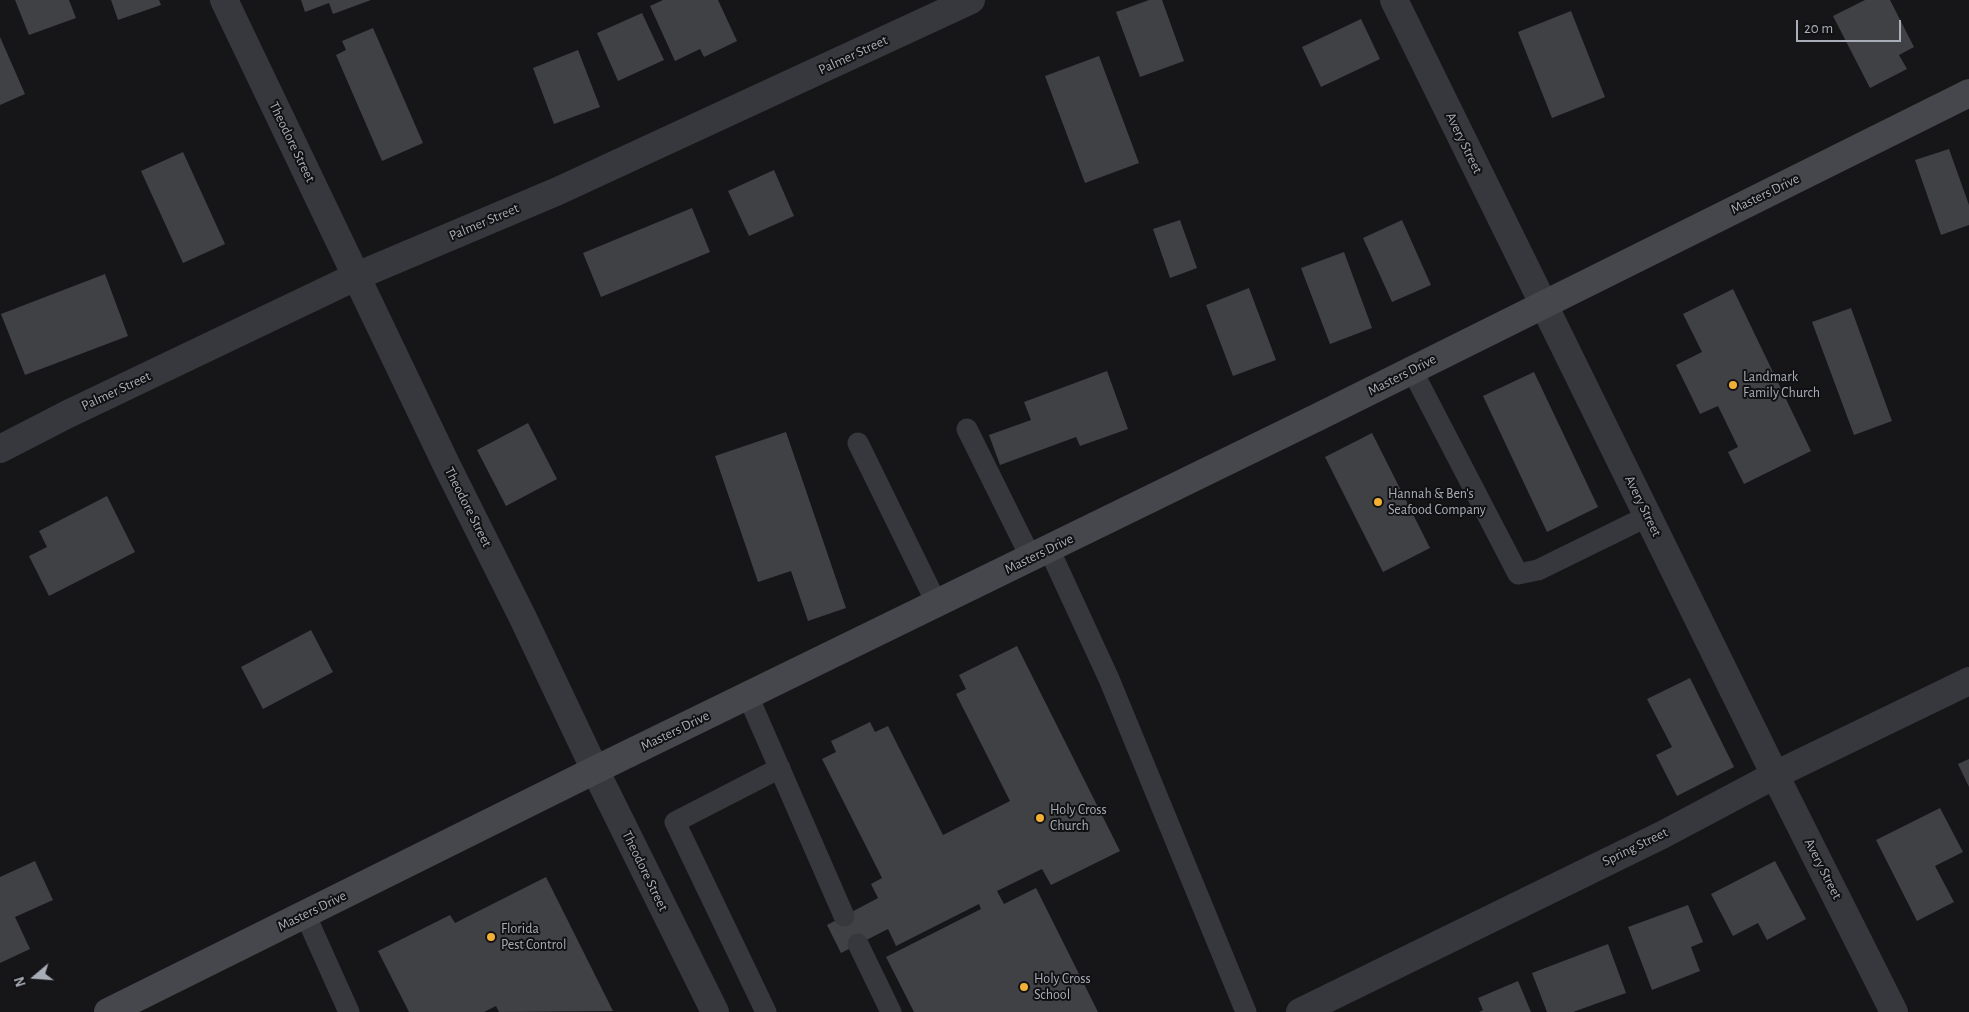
<!DOCTYPE html>
<style>
body{margin:0}
#map{position:relative;width:1969px;height:1012px;overflow:hidden;background:#161618;font-family:"Alegreya Sans",sans-serif}
canvas{display:block}
.north{position:absolute;left:10px;top:952px;width:50px;height:50px;-webkit-text-stroke:4px #111113;paint-order:stroke;rotate:252deg;font-size:14px;font-weight:700;line-height:20px;text-align:center;color:#a8adb8}
.north::after{content:'';display:block;margin:auto;width:18px;height:22px;background:#a8adb8;clip-path:polygon(50% 0,100% 100%,50% 72%,0 100%)}
.scale{position:absolute;left:1796px;top:20px;width:105px;height:22px;box-sizing:border-box;border:2px solid #a8adb8;border-top:0;padding-left:6px;font-size:15px;line-height:18px;white-space:nowrap;color:#a8adb8;-webkit-text-stroke:4px #111113;paint-order:stroke}
</style>
<div id="map">
<canvas width="1969" height="1012"></canvas>
<div class="north">N</div>
<div class="scale">20 m</div>
</div>
<script>
const ctx = document.querySelector('canvas').getContext('2d');
ctx.lineJoin = 'round';
function fill(path, color) { ctx.fillStyle = color; ctx.fill(path, 'evenodd'); }
const toPath = rows => new Path2D(rows.map(r => 'M' + r).join(''));
function stroke(path, color, width, dash) { ctx.strokeStyle = color; ctx.lineWidth = width; ctx.lineCap = dash ? 'butt' : 'round'; ctx.setLineDash(dash || []); ctx.stroke(path); }
function label(font, color, halo, rows, align = 'center') {
  ctx.font = font + ' "Alegreya Sans",sans-serif'; ctx.lineWidth = 4; ctx.setLineDash([]); ctx.textBaseline = 'middle'; ctx.strokeStyle = halo; ctx.fillStyle = color; for (const [text, x, y, turn = 0] of rows) {
    ctx.save(); ctx.translate(x, y); ctx.rotate((+turn || 0) * Math.PI / 180); ctx.textAlign = isNaN(turn) ? turn : align; if (halo) ctx.strokeText(text, 0, 0); ctx.fillText(text, 0, 0); ctx.restore();
  }
}
const building = toPath([
 [15,0,69,0,76,18,29,35],
 [111,0,159,0,161,5,118,20],
 [301,0,371,0,333,14,329,3,305,12],
 [663,0,718,0,737,41,704,57,700,49,675,61,650,6],
 [1149,0,1162,0,1184,61,1140,77,1116,12],
 [1865,0,1890,0,1914,47,1899,55,1907,69,1870,88,1833,16],
 [1571,11,1605,97,1552,118,1518,32],
 [642,13,664,60,618,81,597,33],
 [1361,19,1380,59,1321,87,1302,47],
 [373,28,423,143,382,161,336,55,346,50,342,41],
 [0,37,25,94,0,105],
 [578,50,600,107,554,124,533,68],
 [1099,56,1139,163,1085,183,1045,76],
 [1949,149,1969,205,1969,225,1941,235,1915,160],
 [183,152,225,244,183,263,141,171],
 [774,170,794,216,749,236,728,191],
 [692,208,710,252,601,297,583,253],
 [1180,220,1197,268,1170,278,1153,229],
 [1402,220,1431,285,1392,302,1363,238],
 [1344,252,1372,328,1330,344,1301,268],
 [105,274,128,336,25,375,1,314],
 [1249,288,1276,360,1233,376,1206,305],
 [1733,289,1811,451,1744,484,1728,452,1738,447,1718,406,1700,414,1676,365,1702,352,1683,314],
 [1851,308,1892,421,1854,435,1812,322],
 [1107,371,1128,429,1080,446,1076,437,1000,465,989,435,1031,420,1024,402],
 [1534,372,1598,507,1547,532,1483,396],
 [528,423,557,479,506,506,477,450],
 [786,432,846,608,808,621,791,571,758,582,715,456],
 [1372,433,1430,548,1383,572,1325,457],
 [107,496,135,552,49,596,29,556,47,547,39,531],
 [311,630,333,672,263,709,241,667],
 [1017,646,1120,851,1051,885,1042,869,997,891,1004,904,1036,888,1098,1012,914,1012,886,957,981,909,979,904,896,946,888,929,841,953,827,925,878,898,871,884,882,878,822,759,836,752,831,741,870,722,875,732,888,726,943,835,1010,801,956,694,966,689,959,675],
 [1690,678,1734,767,1677,796,1656,755,1672,747,1647,699],
 [1969,759,1969,787,1958,764],
 [1940,808,1963,852,1935,866,1954,902,1917,921,1876,840],
 [35,861,53,900,15,917,30,949,0,963,0,877],
 [1775,861,1806,919,1767,940,1758,923,1733,936,1711,894],
 [546,877,613,1011,499,1012,496,1006,484,1012,409,1012,378,951,450,915,455,923],
 [1688,905,1703,942,1691,947,1700,971,1652,990,1628,927],
 [1608,944,1626,993,1573,1012,1547,1012,1532,973],
 [1518,981,1531,1012,1479,1012,1483,1010,1478,998]
]);
const lane = toPath([
 [1412,370,1518,574,1538,570,1648,516],
 [967,429,1031,558],
 [858,443,937,604],
 [1049,549,1109,679,1246,1012],
 [748,696,844,916],
 [305,914,349,1012],
 [858,944,891,1012],
 [766,1012,675,822,780,768]
]);
const street = toPath([
 [224,0,448,468,522,616,595,770,715,1012],
 [1394,0,1775,775,1894,1012],
 [0,449,68,414,357,276,558,191,971,0],
 [1300,1012,1662,835,1775,775,1969,681]
]);
const secondary = toPath([
 [108,1012,595,770,1320,416,1969,93]
]);
const markers = [
 [1733,385,5,"#f2b134"],
 [1378,502,5,"#f2b134"],
 [1040,818,5,"#f2b134"],
 [491,937,5,"#f2b134"],
 [1024,987,5,"#f2b134"]
];
const streetNames = [
 ["Palmer Street",853,55,-25],
 ["Theodore Street",292,142,64],
 ["Avery Street",1464,143,64],
 ["Masters Drive",1765,194,-26],
 ["Palmer Street",484,222,-23],
 ["Masters Drive",1402,375,-27],
 ["Palmer Street",116,391,-25],
 ["Avery Street",1643,506,64],
 ["Theodore Street",468,507,63],
 ["Masters Drive",1039,554,-26],
 ["Masters Drive",675,731,-26],
 ["Spring Street",1635,847,-26],
 ["Avery Street",1823,869,63],
 ["Theodore Street",645,871,64],
 ["Masters Drive",312,911,-26]
];
const poiNames = [
 ["Landmark",1743,377],
 ["Family Church",1743,393],
 ["Hannah & Ben's",1388,494],
 ["Seafood Company",1388,510],
 ["Holy Cross",1050,810],
 ["Church",1050,826],
 ["Florida",501,929],
 ["Pest Control",501,945],
 ["Holy Cross",1034,979],
 ["School",1034,995]
];
fill(building, '#404145');
stroke(lane, '#37383d', 21);
stroke(street, '#37383d', 28);
stroke(secondary, '#45474d', 28);
for (const [x, y, r, color] of markers) { const dot = new Path2D(); dot.arc(x, y, r, 0, 2 * Math.PI); ctx.fillStyle = color; ctx.fill(dot); stroke(dot, '#111113', 2); }
label('14px', '#a8adb8', '#111113', streetNames);
label('14px', '#a8adb8', '#111113', poiNames, 'left');
</script>
